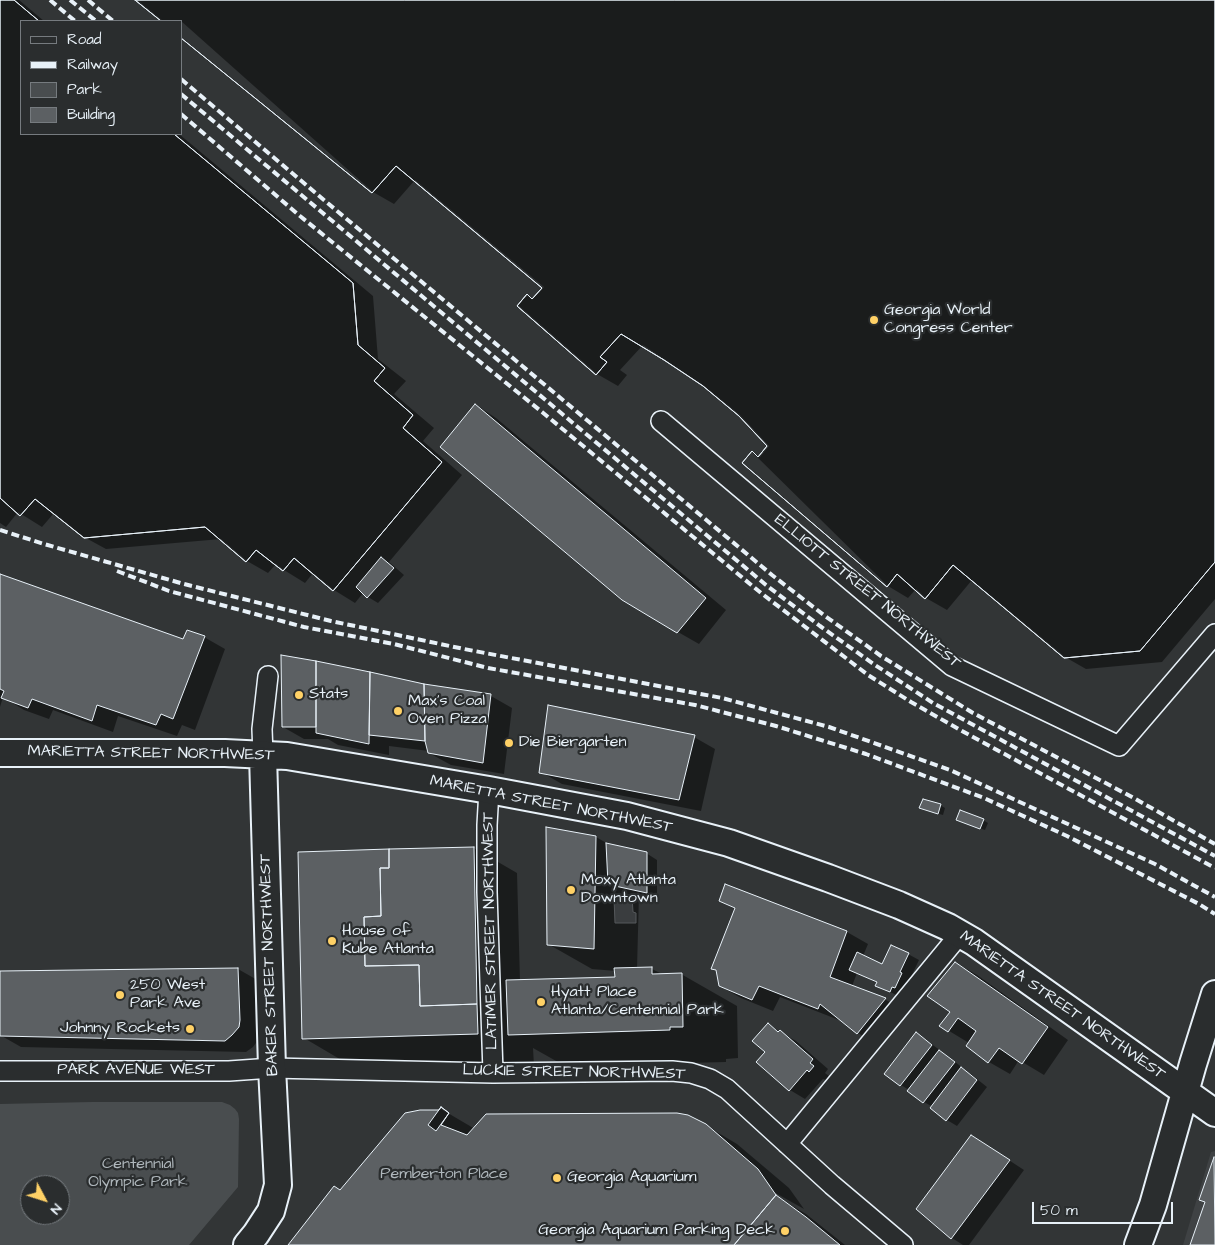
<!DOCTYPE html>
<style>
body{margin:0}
#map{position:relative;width:1215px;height:1245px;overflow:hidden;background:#323536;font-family:"Architects Daughter",sans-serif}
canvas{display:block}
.legend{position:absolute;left:20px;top:20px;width:162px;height:115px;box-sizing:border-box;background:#2a2d2e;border:1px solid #767b7f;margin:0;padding:6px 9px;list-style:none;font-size:15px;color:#e8f1f8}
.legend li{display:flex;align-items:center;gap:10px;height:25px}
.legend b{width:25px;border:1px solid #767b7f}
.north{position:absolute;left:20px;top:1175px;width:50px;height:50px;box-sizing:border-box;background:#2a2d2e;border:1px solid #767b7f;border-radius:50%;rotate:130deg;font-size:14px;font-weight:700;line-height:20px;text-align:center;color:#e8f1f8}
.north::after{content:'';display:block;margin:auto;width:18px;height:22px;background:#ffd166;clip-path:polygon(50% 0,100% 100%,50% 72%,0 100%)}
.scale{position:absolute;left:1032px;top:1202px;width:141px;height:22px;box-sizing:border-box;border:2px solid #e8f1f8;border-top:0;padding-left:6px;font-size:15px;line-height:18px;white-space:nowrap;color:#e8f1f8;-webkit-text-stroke:4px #2a2d2e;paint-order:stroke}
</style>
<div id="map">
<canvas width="1215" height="1245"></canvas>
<ul class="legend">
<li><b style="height:6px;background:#2a2d2e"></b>Road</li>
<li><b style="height:6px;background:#e8f1f8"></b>Railway</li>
<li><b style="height:14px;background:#494d4f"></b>Park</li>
<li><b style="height:14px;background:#5c6063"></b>Building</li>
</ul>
<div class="north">N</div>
<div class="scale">50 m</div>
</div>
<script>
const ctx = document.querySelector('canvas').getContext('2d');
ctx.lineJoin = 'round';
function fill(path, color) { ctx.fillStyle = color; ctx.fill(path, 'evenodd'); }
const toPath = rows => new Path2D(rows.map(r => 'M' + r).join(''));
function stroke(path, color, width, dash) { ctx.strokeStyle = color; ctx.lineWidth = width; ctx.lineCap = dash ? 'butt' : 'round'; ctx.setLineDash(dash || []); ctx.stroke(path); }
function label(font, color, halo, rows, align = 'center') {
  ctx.font = font + ' "Architects Daughter",sans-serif'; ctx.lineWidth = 4.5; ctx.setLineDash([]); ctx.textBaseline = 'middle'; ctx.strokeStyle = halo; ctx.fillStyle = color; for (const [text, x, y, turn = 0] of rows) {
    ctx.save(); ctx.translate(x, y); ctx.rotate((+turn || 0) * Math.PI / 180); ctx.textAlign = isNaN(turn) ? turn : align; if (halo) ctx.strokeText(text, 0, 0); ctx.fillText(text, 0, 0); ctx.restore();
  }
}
const built = toPath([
 [1215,1151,1215,1245,1183,1245,1211,1152]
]);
const green = toPath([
 [92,1102,222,1102,230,1105,235,1109,238,1113,239,1119,238,1187,189,1245,0,1245,0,1104],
 [30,1185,60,1185,60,1215,30,1215]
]);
const water = toPath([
 [632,897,633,912,636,913,636,923,615,923,614,898,632,897]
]);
const shadow = toPath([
 [0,0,19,0,44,21,21,21,21,134,179,134,373,296,378,359,406,381,394,394,434,428,423,441,462,475,389,562,404,575,378,603,368,597,363,593,355,603,334,590,313,573,305,583,284,570,276,564,268,573,247,561,221,539,106,549,84,537,54,513,42,527,18,512,6,527,0,523],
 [137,0,1215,0,1215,599,1162,662,1086,669,1065,657,972,580,947,610,926,598,916,589,908,598,888,586,752,452,760,457,769,446,740,415,703,385,643,345,620,370,627,375,618,386,597,374,518,305,527,296,533,299,544,287,415,180,394,204,373,192,181,21,163,21],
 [476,405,496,418,726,610,699,644,678,632],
 [0,575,184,640,204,637,225,649,195,730,182,725,177,736,118,716,113,732,53,710,49,719,24,710,3,697,0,707],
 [424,685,491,696,512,708,504,774,451,765,429,753,429,751,389,746,389,755,338,745,328,739,304,739,283,727],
 [694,737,715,749,701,811,562,784,541,772],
 [940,805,945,808,943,815,925,810],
 [983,820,988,823,985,830,962,822],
 [596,837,610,845,646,853,657,860,657,898,639,894,637,969,652,969,662,974,681,974,737,1006,738,1058,726,1059,726,1062,565,1066,533,1048,534,1066,360,1071,304,1038,474,848,517,873,520,981,616,978,616,971,592,969,548,944],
 [726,885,847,932,868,944,863,956,883,965,908,954,919,960,910,979,912,980,900,997,877,985,878,983,857,973,852,986,886,1000,906,1011,879,1045,858,1033,840,1018,839,1020,780,997,773,1011,741,998,720,986,717,971,713,968,735,909,721,901],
 [956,963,977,975,1068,1040,1044,1075,1019,1060,1010,1074,989,1062,969,1043,941,1026,952,1012],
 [238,969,259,981,259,1039,253,1047,246,1052,21,1047,0,1035,0,972],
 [768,1025,796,1041,828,1069,825,1073,829,1076,826,1080,823,1079,805,1099,790,1090,767,1052],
 [916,1034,926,1040,941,1051,941,1052,949,1057,964,1069,963,1070,972,1075,987,1087,957,1126,947,1120,933,1107,924,1102,909,1090,901,1085],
 [441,1109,475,1129,705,1125,737,1144,789,1188,804,1209,772,1191,770,1193,806,1214,845,1245,290,1245,340,1191],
 [972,1136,1024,1170,969,1245,963,1245,952,1238],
 [1215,1158,1215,1245,1192,1245,1206,1202,1200,1199]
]);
const building = toPath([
 [0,0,14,0,39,21,21,21,21,134,174,134,353,283,358,345,385,368,374,381,413,415,403,428,442,462,333,591,294,558,283,571,256,550,246,562,205,527,84,538,35,499,20,516,0,498,0,0],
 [0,0,14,0,39,21,21,21,21,134,174,134,353,283,358,345,385,368,374,381,413,415,403,428,442,462,333,591,294,558,283,571,256,550,246,562,205,527,84,538,35,499,20,516,0,498,0,0],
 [135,0,1215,0,1215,562,1140,651,1064,658,953,565,925,599,897,574,887,587,742,463,752,451,758,457,767,446,739,416,703,386,664,360,621,334,600,357,607,362,596,375,517,306,527,294,532,299,542,288,396,166,372,193,181,38,181,21,161,21,135,0],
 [135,0,1215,0,1215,562,1140,651,1064,658,953,565,925,599,897,574,887,587,742,463,752,451,758,457,767,446,739,416,703,386,664,360,621,334,600,357,607,362,596,375,517,306,527,294,532,299,542,288,396,166,372,193,181,38,181,21,161,21,135,0],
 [475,404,706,598,677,633,622,600,440,447,475,404],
 [381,557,394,568,367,598,356,587,381,557],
 [0,574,183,639,187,630,205,636,173,719,161,714,156,725,97,705,92,721,32,699,28,708,1,698,4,691,0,689,0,574],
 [281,655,316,661,316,727,282,727,281,655],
 [316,661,370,672,369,744,316,733,316,661],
 [370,672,424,684,425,741,369,735,370,672],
 [424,684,491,694,483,763,428,753,425,741,424,684],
 [548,705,695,735,679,800,539,773,548,705],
 [923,799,941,804,938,814,919,808,923,799],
 [960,810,984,819,980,829,956,820,960,810],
 [546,827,596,836,594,949,547,945,546,827],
 [606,843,647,852,647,893,615,886,615,883,608,884,606,843],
 [474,847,477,1004,420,1006,419,965,365,966,364,917,381,916,380,868,389,868,389,849,474,847],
 [389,849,389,868,380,868,381,916,364,917,365,966,419,965,420,1006,477,1004,478,1034,302,1039,298,852,389,849],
 [725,884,847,931,830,977,886,998,857,1034,820,1004,818,1009,759,986,752,1000,719,986,716,970,711,969,735,908,719,901,725,884],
 [891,945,909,953,900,972,902,973,895,988,892,987,890,992,875,986,877,982,849,970,857,952,882,964,891,945],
 [955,962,1048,1027,1022,1064,999,1048,988,1063,966,1046,976,1031,958,1018,948,1032,939,1026,950,1012,927,996,955,962],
 [652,967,652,974,682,973,683,1027,670,1027,670,1030,508,1035,506,980,615,977,614,968,652,967],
 [238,968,240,1020,239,1027,232,1035,225,1041,0,1036,0,971,238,968],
 [768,1023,778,1032,780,1030,813,1059,810,1063,814,1066,809,1072,807,1070,789,1091,756,1062,765,1052,752,1041,768,1023],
 [916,1032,932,1045,900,1086,884,1074,916,1032],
 [939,1050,955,1062,923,1103,907,1091,939,1050],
 [961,1067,977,1080,946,1121,930,1108,961,1067],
 [441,1107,449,1113,441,1125,467,1135,486,1114,677,1113,688,1115,706,1124,758,1169,776,1195,734,1245,288,1245,334,1186,340,1190,405,1113,420,1110,439,1110,441,1107],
 [441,1107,449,1113,436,1131,428,1125,441,1107],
 [971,1135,1010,1160,951,1239,916,1209,971,1135],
 [1214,1157,1215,1245,1190,1245,1205,1202,1199,1200,1214,1157],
 [776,1195,806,1217,840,1245,734,1245,776,1195]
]);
const street = toPath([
 [661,421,952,666,1119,746,1215,634],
 [263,755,262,729,268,676],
 [489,790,487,825,487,892,493,1073],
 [0,1071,229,1071,272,1068,493,1073,672,1071,691,1073,710,1079,727,1089,832,1185,903,1245],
 [787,1144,960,934]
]);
const secondary = toPath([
 [0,753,225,753,287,756,489,790,627,816,729,843,828,878,899,905,948,927,974,942,1215,1113],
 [247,1245,256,1234,271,1211,278,1185,272,1068,263,755],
 [1138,1245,1153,1205,1193,1064,1215,994]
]);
const rail = toPath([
 [50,0,75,21],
 [70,0,96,21],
 [88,0,113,21],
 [181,79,318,195,772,575,825,616,881,656,973,713,1132,797,1215,844],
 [181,94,766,585,820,626,875,665,933,703,1215,856],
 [181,114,300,216,542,412,761,593,868,675,911,702,962,731,1215,868],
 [0,530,44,544,184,584,331,621,464,649,722,698,829,727,950,770,1155,864,1215,897],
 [117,571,169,591,304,627,394,644,488,668,695,705,776,726,866,754,984,798,1067,836,1199,904,1215,914]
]);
const markers = [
 [874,320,5,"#ffd166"],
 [299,695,5,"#ffd166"],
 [398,711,5,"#ffd166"],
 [509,743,5,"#ffd166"],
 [571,890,5,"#ffd166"],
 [332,941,5,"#ffd166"],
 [120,995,5,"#ffd166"],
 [541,1002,5,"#ffd166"],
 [190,1029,5,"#ffd166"],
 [557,1178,5,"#ffd166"],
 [785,1231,5,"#ffd166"]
];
const poiNames = [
 ["Georgia World",884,311],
 ["Congress Center",884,329],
 ["Stats",309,695],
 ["Max's Coal",408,702],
 ["Oven Pizza",408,720],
 ["Die Biergarten",519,743],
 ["Moxy Atlanta",581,881],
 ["Downtown",581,899],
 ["House of",342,932],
 ["Kube Atlanta",342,950],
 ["250 West",130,986],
 ["Park Ave",130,1004],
 ["Hyatt Place",551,993],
 ["Atlanta/Centennial Park",551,1011],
 ["Johnny Rockets",180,1029,"right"],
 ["Georgia Aquarium",567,1178],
 ["Georgia Aquarium Parking Deck",775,1231,"right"]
];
const streetNames = [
 ["ELLIOTT STREET NORTHWEST",867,592,39],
 ["MARIETTA STREET NORTHWEST",151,754,1],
 ["MARIETTA STREET NORTHWEST",551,805,11],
 ["LATIMER STREET NORTHWEST",491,931,-91],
 ["BAKER STREET NORTHWEST",270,965,-92],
 ["MARIETTA STREET NORTHWEST",1062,1006,35],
 ["PARK AVENUE WEST",136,1071],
 ["LUCKIE STREET NORTHWEST",574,1073,1]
];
const parkNames = [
 ["Centennial",138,1165],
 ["Olympic Park",138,1183],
 ["Pemberton Place",444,1175]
];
fill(built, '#3f4244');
fill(green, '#494d4f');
fill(water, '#6e7376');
stroke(water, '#9fa5aa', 1);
fill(shadow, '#0007');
fill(building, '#5c6063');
stroke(building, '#e8f1f8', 1);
stroke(street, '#e8f1f8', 22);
stroke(secondary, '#e8f1f8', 30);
stroke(street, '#2a2d2e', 19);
stroke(secondary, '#2a2d2e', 26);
stroke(rail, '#e8f1f8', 4, [8, 4]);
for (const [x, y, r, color] of markers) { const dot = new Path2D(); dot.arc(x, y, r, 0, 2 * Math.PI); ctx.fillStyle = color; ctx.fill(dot); stroke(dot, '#2a2d2e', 2); }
label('16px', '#e8f1f8', '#2a2d2e', poiNames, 'left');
label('16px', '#e8f1f8', '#2a2d2e', streetNames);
label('16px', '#b0b8bd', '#2a2d2e', parkNames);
</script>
